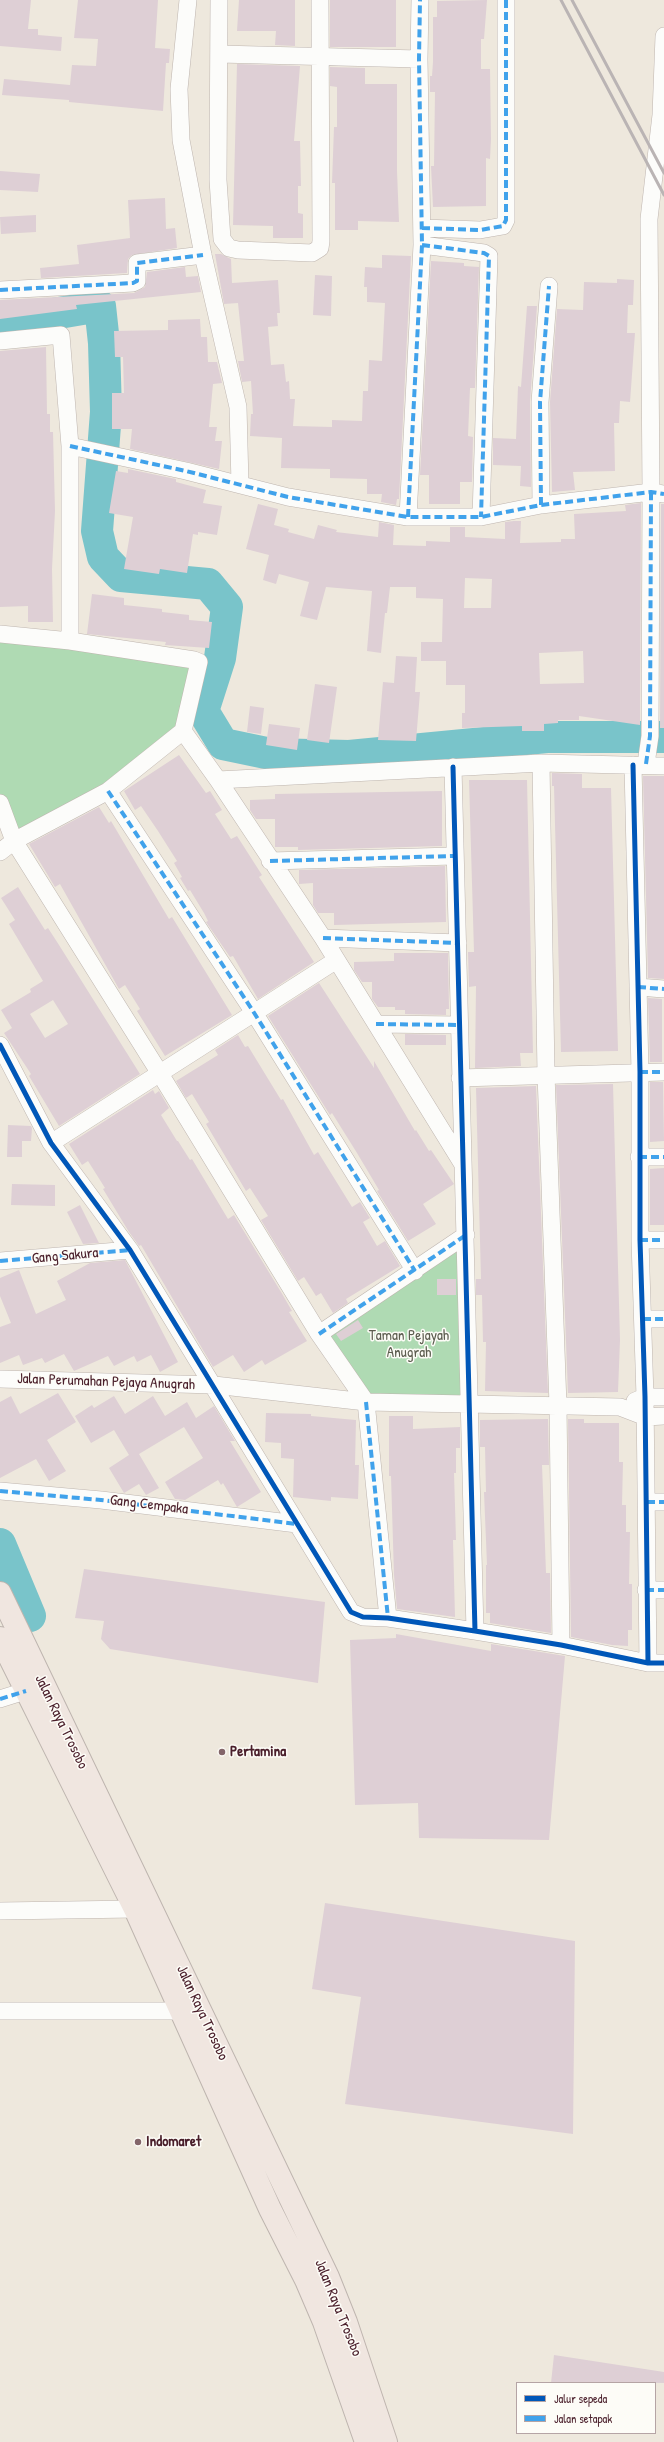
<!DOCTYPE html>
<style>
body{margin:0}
#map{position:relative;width:664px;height:2442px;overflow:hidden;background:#eee8dd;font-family:"Patrick Hand",sans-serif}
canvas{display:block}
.legend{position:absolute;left:516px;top:2382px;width:140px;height:52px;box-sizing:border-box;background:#fdfcf7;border:1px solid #b5a4a5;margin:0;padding:5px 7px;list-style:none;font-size:12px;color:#4a1f2b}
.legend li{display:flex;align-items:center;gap:8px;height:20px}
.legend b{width:20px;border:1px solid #b5a4a5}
</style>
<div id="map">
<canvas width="664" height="2442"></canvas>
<ul class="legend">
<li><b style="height:5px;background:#0057b8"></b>Jalur sepeda</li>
<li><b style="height:5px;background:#40a2eb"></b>Jalan setapak</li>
</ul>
</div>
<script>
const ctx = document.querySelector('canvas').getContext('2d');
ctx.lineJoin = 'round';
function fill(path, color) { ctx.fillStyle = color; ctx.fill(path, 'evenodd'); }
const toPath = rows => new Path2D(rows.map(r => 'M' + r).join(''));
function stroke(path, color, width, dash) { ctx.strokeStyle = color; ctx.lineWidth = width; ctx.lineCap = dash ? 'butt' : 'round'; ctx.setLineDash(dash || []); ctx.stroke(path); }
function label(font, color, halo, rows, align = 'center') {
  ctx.font = font + ' "Patrick Hand",sans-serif'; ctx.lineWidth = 3; ctx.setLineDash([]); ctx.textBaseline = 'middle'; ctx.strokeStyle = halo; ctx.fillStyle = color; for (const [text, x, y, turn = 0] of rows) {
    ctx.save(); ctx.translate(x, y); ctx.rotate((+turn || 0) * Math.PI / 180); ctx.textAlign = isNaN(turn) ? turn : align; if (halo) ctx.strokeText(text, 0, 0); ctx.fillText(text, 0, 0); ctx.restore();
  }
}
const green = toPath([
 [0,637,198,664,180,731,103,786,16,837,0,797],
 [466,1235,469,1403,366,1402,319,1334]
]);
const river = toPath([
 [0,323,100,306,104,343,106,412,97,531,103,557,121,576,208,584,227,607,220,658,203,711,223,744,271,754,349,756,547,737,664,737],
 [0,1544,30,1616]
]);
const building = toPath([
 [0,0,31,0,28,29,38,29,38,35,62,37,61,51,0,46],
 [78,0,158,0,155,48,170,49,169,63,166,63,163,111,69,102,69,100,2,95,4,79,70,85,72,65,96,66,98,39,74,38],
 [239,0,295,0,295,46,275,45,276,31,237,31],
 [330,0,396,0,396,47,330,47],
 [487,0,484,39,481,39,481,69,490,69,491,139,490,159,486,158,486,206,433,207,431,166,434,166,435,92,430,92,430,76,432,76,433,62,433,17,437,17,437,1],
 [237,64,300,66,294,141,300,141,301,186,298,186,298,213,303,214,303,238,273,238,273,226,233,225],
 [330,67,365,68,365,84,397,84,397,171,399,222,358,221,358,230,335,230,335,183,332,183,334,127,337,127,337,87,330,86],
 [0,171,40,174,38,192,0,190],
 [165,198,166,229,175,228,177,248,132,255,128,259,127,273,41,278,40,268,79,264,77,245,130,238,128,200],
 [36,215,36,232,1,234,0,217],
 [215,254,221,254,231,259,232,283,278,280,280,313,277,313,278,326,268,327,271,365,284,364,286,382,289,381,290,399,295,399,293,426,332,427,332,420,362,421,363,391,368,391,369,360,382,361,385,303,367,302,367,287,364,287,365,267,382,268,382,255,411,256,399,499,397,499,396,505,381,502,382,494,367,494,367,479,330,478,330,469,281,468,282,438,250,436,251,414,253,414,251,381,242,382,238,361,244,361,238,303,224,304],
 [431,261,464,263,464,266,479,267,475,388,470,388,468,436,473,437,472,482,460,482,460,504,429,504,429,475,420,475],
 [185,267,186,277,198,276,201,292,76,305,77,309,0,319,0,300,134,293,145,287,147,272],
 [315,275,332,276,331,316,313,315],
 [617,279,634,280,633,305,628,305,627,333,635,333,630,402,620,401,619,423,614,423,615,471,573,472,575,490,552,492,550,402,557,309,583,310,584,282,617,283],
 [527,306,537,306,530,402,531,487,520,486,521,466,493,465,493,438,516,439,518,386,521,387],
 [200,319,201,337,207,337,208,362,217,362,222,383,213,384,209,427,217,427,215,441,222,441,219,469,130,449,132,429,112,429,112,393,124,393,123,357,115,357,114,331,168,330,168,320],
 [46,347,47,414,50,414,50,432,53,432,55,511,52,569,53,622,28,622,28,606,0,607,0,351],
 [128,469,176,479,176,482,206,490,203,503,222,506,217,535,198,532,198,535,193,534,187,573,160,569,159,574,124,569,133,517,109,513,116,471,128,473],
 [641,503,640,725,579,716,579,720,558,720,558,723,544,724,544,731,522,731,522,726,462,728,462,713,465,713,465,685,446,685,446,661,421,661,421,642,442,642,443,599,416,598,416,587,390,587,387,613,385,613,381,653,367,651,372,591,326,587,317,620,300,616,309,582,279,574,276,584,263,580,269,555,246,549,258,504,278,509,274,525,289,529,288,532,314,539,318,525,337,530,336,532,378,537,379,522,394,525,393,545,426,546,426,541,450,542,450,527,465,527,465,537,505,539,505,522,514,521,521,521,520,543,561,542,561,539,575,539,574,514,626,511,625,505],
 [465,578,492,579,491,608,464,608],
 [583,651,584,683,540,684,539,653],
 [661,504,664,504,664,728,660,728],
 [92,594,124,598,124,605,162,609,162,612,189,615,189,620,212,622,209,648,165,645,166,642,87,634],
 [396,656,417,657,415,692,420,692,416,741,378,740,383,682,394,683],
 [315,684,337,687,329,743,307,740],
 [250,706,264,708,261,734,247,732],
 [269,724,300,728,297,750,266,745],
 [179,755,206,793,210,791,222,810,215,814,231,839,237,836,262,875,259,877,314,962,258,999,233,956,230,957,206,922,208,921,204,913,190,890,188,891,180,878,182,877,174,863,177,861,158,831,141,806,135,810,124,791],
 [552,773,582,774,582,788,611,788,618,1051,561,1052,554,786,552,786],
 [643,776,664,776,664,979,648,978],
 [469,780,527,780,533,1053,520,1053,521,1066,475,1068,476,986,469,987,468,952,474,952],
 [442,791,442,846,298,850,298,847,275,847,275,819,256,819,250,810,250,800,275,799,275,794],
 [99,807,109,823,111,821,169,919,172,917,232,1015,165,1056,137,1011,140,1009,125,985,119,989,60,884,55,887,29,844],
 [445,866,446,922,334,925,334,913,318,913,313,905,313,883,299,884,299,870],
 [18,887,45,930,48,928,59,945,140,1074,59,1126,29,1076,31,1074,4,1033,12,1028,1,1010,31,992,30,989,43,981,9,924,15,920,1,898],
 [53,1000,68,1024,45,1038,30,1014],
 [394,953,448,953,449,1009,446,1009,446,1015,405,1014,405,1010,395,1010,395,1007,378,1007,372,999,372,982,362,982,354,970,354,962,394,961],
 [319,983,374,1068,374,1061,415,1131,416,1130,429,1151,431,1150,454,1184,423,1204,436,1224,408,1241,377,1191,379,1190,357,1153,332,1113,330,1115,268,1016],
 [648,998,662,999,662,1062,650,1062],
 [405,1034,446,1035,446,1045,405,1045],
 [238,1035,245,1047,248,1046,281,1100,283,1099,314,1155,318,1152,352,1207,360,1202,370,1218,363,1222,377,1246,385,1241,400,1266,346,1299,348,1303,333,1313,321,1293,316,1296,304,1277,298,1281,261,1220,268,1216,250,1188,246,1191,231,1166,206,1124,209,1122,192,1094,186,1098,176,1081,218,1055,215,1050],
 [650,1082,663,1082,664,1141,650,1142],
 [613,1084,620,1340,618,1392,568,1393,556,1085],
 [536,1086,548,1393,485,1391,486,1342,483,1342,482,1295,476,1295,476,1279,481,1279,476,1088],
 [153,1090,155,1094,159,1091,169,1108,161,1115,177,1141,178,1141,190,1160,192,1159,228,1219,234,1215,281,1292,292,1311,289,1312,307,1341,265,1365,262,1360,244,1372,233,1355,213,1367,141,1245,139,1246,129,1232,103,1189,105,1188,88,1161,82,1165,69,1144],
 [8,1125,31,1126,32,1128,31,1141,22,1141,22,1157,7,1157],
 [664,1168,664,1225,650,1225,650,1169],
 [12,1184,55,1185,55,1206,11,1205],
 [80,1205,99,1243,83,1244,67,1212],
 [125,1260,178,1362,160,1372,151,1355,137,1362,134,1356,114,1366,108,1356,74,1371,64,1354,45,1363,42,1358,23,1365,19,1355,0,1363,0,1327,11,1323,0,1296,0,1278,19,1270,36,1314,66,1300,57,1281,90,1263],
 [437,1279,456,1279,456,1295,437,1295],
 [358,1320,363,1328,341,1341,336,1334],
 [58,1393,76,1422,47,1440,66,1471,49,1481,36,1459,0,1478,0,1402,11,1396,20,1414],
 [114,1396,125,1414,153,1396,165,1416,187,1402,196,1418,214,1406,235,1441,230,1441,261,1492,237,1507,223,1483,221,1485,218,1480,185,1500,175,1499,165,1482,203,1458,184,1427,139,1454,159,1488,146,1495,139,1484,124,1493,109,1468,129,1455,114,1430,91,1443,75,1416,92,1405,94,1408],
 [266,1413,311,1414,311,1416,356,1420,355,1465,359,1465,358,1499,331,1497,331,1501,293,1497,294,1459,281,1458,281,1443,265,1442],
 [389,1416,413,1416,413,1429,460,1427,460,1448,456,1448,456,1473,454,1473,456,1540,453,1540,455,1617,397,1609,394,1575,391,1476,389,1476],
 [548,1419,549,1465,542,1465,546,1573,550,1573,551,1633,490,1623,490,1613,486,1613,486,1565,487,1565,484,1492,486,1492,485,1447,480,1447,480,1420],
 [568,1419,584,1419,584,1423,619,1423,619,1462,623,1462,622,1505,626,1505,626,1532,630,1532,629,1584,632,1584,632,1630,628,1630,628,1646,612,1645,571,1637],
 [84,1569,325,1602,318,1683,110,1649,101,1639,104,1621,75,1618],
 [396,1634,491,1651,491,1644,565,1656,549,1840,419,1838,418,1803,355,1805,350,1640,396,1638],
 [325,1903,575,1941,573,2134,345,2104,361,1997,312,1989],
 [554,2355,664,2372,664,2383,551,2383]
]);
const minor = toPath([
 [188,0,179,89,181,140,203,255,238,407,240,484],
 [219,0,218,180,222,239,229,248,238,250,312,253,320,248,321,241,320,0],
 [664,36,661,115,664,120],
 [219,54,419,59],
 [422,228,480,230,503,226,506,220,506,0],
 [422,245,484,253,489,256,481,517],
 [0,290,133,283,137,281,137,263,203,255],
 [0,341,61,335,70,446,70,641],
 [70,446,186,471,288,497,408,517,481,517,541,505,651,492,664,494],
 [541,505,540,402,549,286],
 [408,517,422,245,419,59,420,0],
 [0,634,70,641,194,660,199,662,183,731,108,791,14,841,0,852],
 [183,731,218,780,323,938,462,1163],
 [541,763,546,1074,558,1405,561,1645],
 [646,764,650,736,651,492,649,219,661,115],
 [633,765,640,1072,640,1240,645,1397,648,1663],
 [453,767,475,1631],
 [218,780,541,763,664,766],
 [108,791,253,1011,415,1271],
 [0,803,14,841,159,1072,319,1334,366,1402,388,1618],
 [270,861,454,856],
 [323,938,458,943],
 [638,987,664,989],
 [376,1024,459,1025],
 [0,1045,51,1143,130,1250,351,1612,363,1617,388,1618,475,1631,561,1645,648,1663,664,1663],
 [460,1078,664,1072],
 [51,1143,335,961],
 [639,1157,664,1157],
 [640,1240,664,1240],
 [0,1261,130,1250],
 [643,1319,664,1319],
 [319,1334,466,1235],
 [0,1379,214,1385,366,1402,620,1407,646,1417,664,1416],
 [635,1401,645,1397,664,1397],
 [0,1491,101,1500,297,1524],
 [647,1502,664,1502],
 [646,1590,664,1590],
 [0,1699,38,1687],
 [0,1911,135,1909],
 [0,2011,180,2011]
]);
const highway = toPath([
 [0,1593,328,2277,346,2322,386,2442],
 [0,1638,135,1909,270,2209,306,2280,324,2322,366,2442]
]);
const rail = toPath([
 [561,0,664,195],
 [572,0,664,173]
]);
const quiet = toPath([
 [422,228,480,230,503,226,506,220,506,0],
 [422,245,484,253,489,256,481,517],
 [0,290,133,283,137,281,137,263,203,255],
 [70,446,186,471,288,497,408,517,481,517,541,505,651,492,664,494],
 [541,505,540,402,549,286],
 [408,517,422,245,419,59,420,0],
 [646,764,650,736,651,492],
 [108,791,253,1011,415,1271],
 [270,861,454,856],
 [323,938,458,943],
 [638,987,664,989],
 [376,1024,459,1025],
 [640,1072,664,1072],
 [639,1157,664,1157],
 [640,1240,664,1240],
 [0,1261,130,1250],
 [643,1319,664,1319],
 [319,1334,466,1235],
 [366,1402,388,1618],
 [0,1491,101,1500,297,1524],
 [647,1502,664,1502],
 [646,1590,664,1590],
 [0,1699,26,1691]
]);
const cycleway = toPath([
 [633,765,640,1072,640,1240,645,1397,648,1663],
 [453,767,475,1631],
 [0,1045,51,1143,130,1250,351,1612,363,1617,388,1618,475,1631,561,1645,648,1663,664,1663]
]);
const markers = [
 [222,1752,4,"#836569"],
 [138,2142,4,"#836569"]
];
const streetNames = [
 ["Gang Sakura",65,1256,-5],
 ["Jalan Perumahan Pejaya Anugrah",106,1382,2],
 ["Gang Cempaka",149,1505,7],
 ["Jalan Raya Trosobo",61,1722,64],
 ["Jalan Raya Trosobo",202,2013,65],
 ["Jalan Raya Trosobo",338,2308,68]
];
const parkNames = [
 ["Taman Pejayah",409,1336],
 ["Anugrah",409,1353]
];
const poiNames = [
 ["Pertamina",230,1752],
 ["Indomaret",146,2142]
];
fill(green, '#afdab3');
stroke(river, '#79c4ca', 32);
fill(building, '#decfd5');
stroke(minor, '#beb5af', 18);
stroke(highway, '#beb5af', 24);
stroke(minor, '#fcfcfa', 17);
stroke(highway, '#f0e6e0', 22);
stroke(rail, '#bab4b4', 3);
stroke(quiet, '#40a2eb', 4, [8, 4]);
stroke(cycleway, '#0057b8', 5);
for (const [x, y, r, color] of markers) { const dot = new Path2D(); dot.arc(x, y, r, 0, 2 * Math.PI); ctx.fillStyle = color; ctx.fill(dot); stroke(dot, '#fdfcf7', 1.5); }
label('15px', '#4a1f2b', '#fdfcf7', streetNames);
label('15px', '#5c5d4f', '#fdfcf7', parkNames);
label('bold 15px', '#4a1f2b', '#fdfcf7', poiNames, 'left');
</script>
